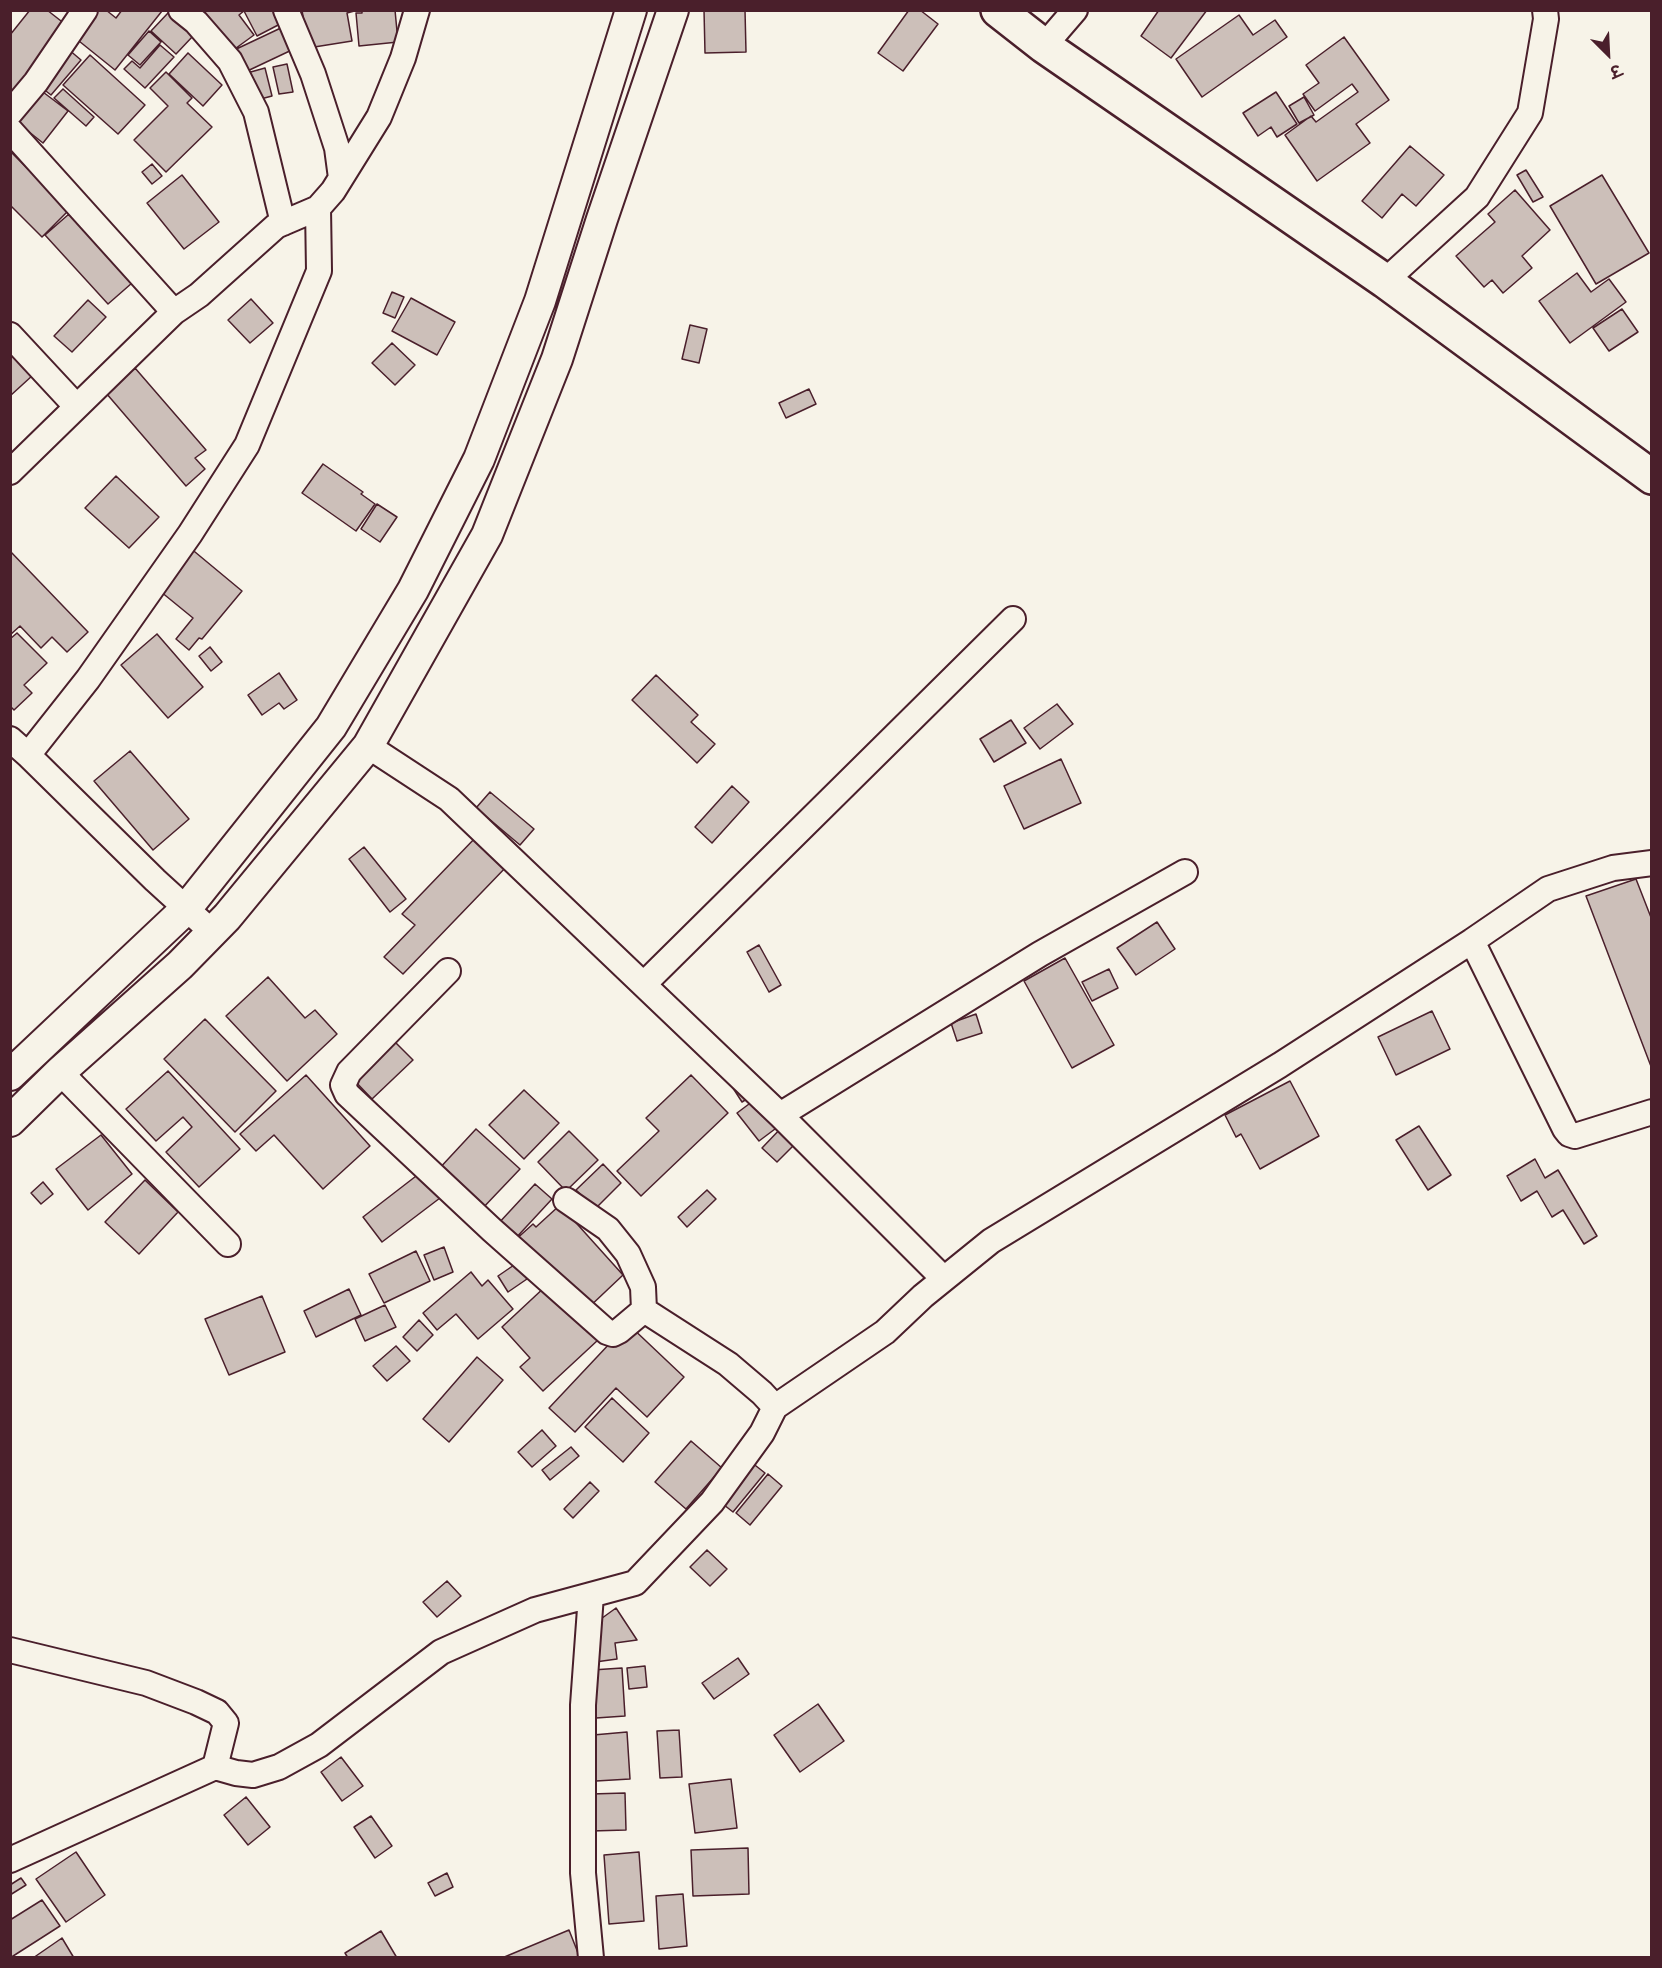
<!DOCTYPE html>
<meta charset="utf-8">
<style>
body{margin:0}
#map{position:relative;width:1662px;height:1968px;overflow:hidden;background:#f7f3e8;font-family:"Shantell Sans","Playpen Sans Deva",sans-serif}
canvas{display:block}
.frame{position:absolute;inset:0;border:12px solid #4a1f2b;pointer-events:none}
.north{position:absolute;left:1578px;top:24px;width:60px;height:60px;-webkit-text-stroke:4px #f7f3e8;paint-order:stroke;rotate:156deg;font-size:16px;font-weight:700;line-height:24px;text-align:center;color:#4a1f2b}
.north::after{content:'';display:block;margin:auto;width:21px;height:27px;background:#4a1f2b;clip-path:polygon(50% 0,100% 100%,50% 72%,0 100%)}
</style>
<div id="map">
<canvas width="1662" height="1968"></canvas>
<div class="frame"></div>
<div class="north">उ</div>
</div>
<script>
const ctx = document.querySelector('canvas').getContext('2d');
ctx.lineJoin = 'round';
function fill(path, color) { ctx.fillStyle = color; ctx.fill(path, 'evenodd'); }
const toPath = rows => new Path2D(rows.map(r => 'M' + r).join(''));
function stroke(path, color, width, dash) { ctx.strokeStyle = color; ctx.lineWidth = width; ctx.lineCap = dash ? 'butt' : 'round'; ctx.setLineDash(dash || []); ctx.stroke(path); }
const building = toPath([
 [30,10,47,10,70,28,11,104,10,35,30,10],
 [95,10,106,10,116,18,122,10,162,11,115,70,74,37,95,10],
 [203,10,245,10,239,15,254,35,232,51,203,10],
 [245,10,275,10,282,23,257,36,244,11,245,10],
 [302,10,358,10,347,13,352,41,308,48,302,10],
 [362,10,395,10,398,42,359,46,356,13,362,13,362,10],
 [704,10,745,10,746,52,705,53,704,10],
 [909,10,920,10,938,24,903,71,878,53,909,10],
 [1159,10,1207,10,1171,58,1141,36,1159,10],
 [168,13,193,36,176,54,151,31,168,13],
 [1239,15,1253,35,1275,20,1287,37,1202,97,1176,59,1239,15],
 [285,26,296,48,241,74,230,52,285,26],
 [149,31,161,42,140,65,128,55,149,31],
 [1344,37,1389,100,1356,124,1370,143,1317,181,1285,135,1311,116,1316,122,1358,92,1352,84,1315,111,1303,94,1319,83,1306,65,1344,37],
 [160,45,174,57,145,88,124,69,132,61,140,68,160,45],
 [68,49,81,60,51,95,37,84,68,49],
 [188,53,222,85,203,106,169,74,188,53],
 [90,55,145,105,118,134,63,85,90,55],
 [287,64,293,92,279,94,273,67,287,64],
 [265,68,272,96,253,101,247,73,265,68],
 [166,72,192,98,187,103,212,127,166,172,134,140,168,106,150,88,166,72],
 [39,89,68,111,43,143,14,120,39,89],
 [63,89,94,117,86,126,54,98,63,89],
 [1276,92,1297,124,1277,137,1271,127,1258,136,1243,113,1276,92],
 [1304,97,1314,115,1299,123,1289,106,1304,97],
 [1410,146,1444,175,1416,206,1402,194,1382,218,1362,201,1410,146],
 [10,151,69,210,42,237,10,205,10,151],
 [152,164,162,176,152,184,142,172,152,164],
 [1526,170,1543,197,1533,202,1517,175,1526,170],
 [182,175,219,222,184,249,147,203,182,175],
 [1602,175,1649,253,1596,284,1550,206,1602,175],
 [1515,190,1550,230,1522,256,1532,268,1503,293,1492,280,1484,287,1456,256,1495,222,1488,214,1515,190],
 [69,214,132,283,108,304,45,235,69,214],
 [1577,273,1591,292,1609,279,1626,302,1570,343,1539,301,1577,273],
 [392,292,404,297,395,318,383,313,392,292],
 [411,298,455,322,437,355,392,331,411,298],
 [251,299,273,323,250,343,228,320,251,299],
 [88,300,106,317,72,352,54,336,88,300],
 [1622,309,1638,332,1609,351,1593,328,1622,309],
 [690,325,707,329,699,363,682,359,690,325],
 [392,343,415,365,395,385,372,363,392,343],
 [10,351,33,375,10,396,10,351],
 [135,368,206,450,195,458,205,469,186,486,106,393,135,368],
 [809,389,816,404,786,418,779,403,809,389],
 [323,464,363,492,361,494,375,504,356,531,302,493,323,464],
 [116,476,159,517,129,548,85,508,116,476],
 [377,504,397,517,380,542,361,529,377,504],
 [189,547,242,591,202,639,199,638,189,650,176,639,193,618,155,587,189,547],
 [10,551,88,632,67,652,52,637,41,648,20,626,10,635,10,551],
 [17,633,47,663,24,685,32,693,14,710,10,706,10,639,17,633],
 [157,634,203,687,168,718,121,665,157,634],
 [210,647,222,662,211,671,199,656,210,647],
 [279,673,297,700,284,709,279,703,262,715,248,695,279,673],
 [656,675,698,715,691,722,715,744,697,763,632,700,656,675],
 [1057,704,1073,724,1040,749,1024,728,1057,704],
 [1011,720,1026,743,994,762,980,739,1011,720],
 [130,751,189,819,153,850,94,781,130,751],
 [1061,759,1081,803,1024,829,1004,786,1061,759],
 [732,786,749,802,712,843,695,827,732,786],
 [490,792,534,829,520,845,476,808,490,792],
 [477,836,508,865,403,974,384,957,415,925,402,914,477,836],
 [364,847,406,899,390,912,349,859,364,847],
 [1636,879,1652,920,1652,1069,1586,896,1636,879],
 [1157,922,1175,949,1136,975,1117,948,1157,922],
 [759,945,781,985,769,992,747,952,759,945],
 [1065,958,1114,1045,1072,1068,1024,981,1065,958],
 [1109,969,1118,988,1092,1001,1082,982,1109,969],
 [268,977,305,1018,315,1010,337,1034,287,1081,226,1016,268,977],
 [1432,1011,1450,1049,1396,1075,1378,1037,1432,1011],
 [976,1014,982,1033,957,1041,951,1023,976,1014],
 [205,1019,276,1091,235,1132,164,1059,205,1019],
 [392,1039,413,1060,372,1099,352,1078,392,1039],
 [168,1071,240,1149,199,1187,166,1152,192,1127,183,1117,156,1141,126,1109,168,1071],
 [306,1075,370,1146,323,1189,274,1135,256,1151,240,1134,306,1075],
 [691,1075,728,1113,641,1196,617,1171,659,1131,646,1118,691,1075],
 [1290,1081,1319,1136,1260,1169,1241,1134,1236,1137,1225,1115,1290,1081],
 [741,1083,750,1097,742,1102,733,1088,741,1083],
 [524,1090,559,1123,524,1159,489,1125,524,1090],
 [757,1098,779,1126,759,1141,737,1113,757,1098],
 [784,1125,799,1140,777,1162,762,1148,784,1125],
 [1419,1126,1451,1175,1428,1190,1396,1140,1419,1126],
 [476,1129,520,1169,480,1211,437,1171,476,1129],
 [569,1131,598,1160,566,1191,538,1162,569,1131],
 [101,1135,132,1174,88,1210,56,1169,101,1135],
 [1535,1159,1545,1178,1558,1170,1597,1236,1584,1244,1563,1210,1552,1217,1537,1191,1521,1201,1507,1176,1535,1159],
 [603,1164,621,1183,595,1209,576,1190,603,1164],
 [420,1173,440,1198,382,1242,363,1217,420,1173],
 [145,1180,178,1212,139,1254,105,1222,145,1180],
 [43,1182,53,1194,41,1204,31,1193,43,1182],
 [535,1184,552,1199,514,1240,497,1225,535,1184],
 [707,1190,716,1199,687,1227,678,1217,707,1190],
 [560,1205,623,1275,586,1310,513,1242,533,1224,536,1227,560,1205],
 [444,1247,453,1272,434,1280,424,1255,444,1247],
 [416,1251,430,1281,384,1303,369,1274,416,1251],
 [517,1263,527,1279,508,1292,498,1276,517,1263],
 [471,1272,482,1286,488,1280,513,1309,478,1339,456,1314,437,1330,423,1313,471,1272],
 [547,1285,598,1340,543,1391,520,1367,530,1358,502,1327,547,1285],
 [349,1289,361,1315,316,1337,304,1311,349,1289],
 [262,1296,285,1352,229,1375,205,1319,262,1296],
 [385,1305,396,1327,365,1341,355,1319,385,1305],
 [419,1320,433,1335,417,1351,403,1337,419,1320],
 [628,1324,684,1377,647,1417,616,1388,575,1432,549,1408,628,1324],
 [396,1346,410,1361,387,1381,373,1366,396,1346],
 [477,1357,503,1380,449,1442,423,1419,477,1357],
 [612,1398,649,1433,623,1462,585,1427,612,1398],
 [542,1430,556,1446,532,1467,518,1452,542,1430],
 [691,1441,722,1468,686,1509,655,1482,691,1441],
 [571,1447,579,1456,550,1480,542,1470,571,1447],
 [751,1462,765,1473,733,1512,719,1501,751,1462],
 [768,1474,782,1486,750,1525,736,1513,768,1474],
 [590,1482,599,1491,573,1518,564,1509,590,1482],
 [707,1550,727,1569,710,1586,690,1567,707,1550],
 [447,1581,461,1596,437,1617,423,1602,447,1581],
 [616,1608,637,1640,615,1643,617,1659,588,1663,598,1621,616,1608],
 [738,1658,749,1674,714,1699,702,1683,738,1658],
 [645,1666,647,1687,629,1689,627,1668,645,1666],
 [622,1668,625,1716,596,1718,592,1670,622,1668],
 [818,1704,844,1741,800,1772,774,1735,818,1704],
 [679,1730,682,1777,660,1778,657,1731,679,1730],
 [627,1732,630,1779,596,1781,593,1735,627,1732],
 [341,1757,363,1786,342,1801,321,1772,341,1757],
 [731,1779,737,1828,695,1833,689,1784,731,1779],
 [625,1793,626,1830,591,1831,591,1794,625,1793],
 [246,1797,270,1827,248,1845,224,1815,246,1797],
 [371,1816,392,1846,375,1858,354,1827,371,1816],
 [748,1848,749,1894,693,1896,691,1850,748,1848],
 [76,1852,105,1895,66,1922,36,1879,76,1852],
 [639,1852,644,1921,609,1924,604,1855,639,1852],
 [447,1873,453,1887,435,1896,428,1883,447,1873],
 [21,1878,26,1885,10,1895,10,1885,21,1878],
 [683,1894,687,1946,659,1949,656,1896,683,1894],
 [42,1900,60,1926,10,1958,10,1920,42,1900],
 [569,1930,580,1958,502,1958,569,1930],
 [381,1931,397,1958,348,1958,345,1953,381,1931],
 [62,1938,74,1958,33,1958,62,1938]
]);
const minor = toPath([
 [181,10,196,22,230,61,256,112,283,223],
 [286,10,313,74,337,148,341,178],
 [1044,46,1075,10],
 [10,113,36,82,85,10],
 [10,130,174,312],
 [1385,281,1477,197,1530,113,1546,19,1545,10],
 [10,335,76,406],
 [10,472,174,312,199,295,276,226,318,208],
 [10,739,28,755],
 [368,746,449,799,780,1115,944,1279],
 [212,932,155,880,28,755,88,679,190,534,247,445,319,271,318,208,333,191,379,117,403,58,417,10],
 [1472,941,1565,1129,1569,1134,1575,1136,1652,1112],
 [448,971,349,1072,343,1085,347,1094,492,1230,607,1332,613,1334,619,1331,644,1310],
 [644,984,1013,619],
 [60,1072,228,1244],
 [780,1115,1040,954,1185,872],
 [775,1407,885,1332,923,1296,991,1241,1280,1065,1472,941,1548,889,1613,868,1652,863],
 [591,1595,583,1705,583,1873,591,1958],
 [10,1650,146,1683,196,1702,217,1712,226,1723,215,1767],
 [10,1860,215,1767,236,1773,253,1775,279,1767,319,1745,441,1652,535,1610,635,1583,712,1502,762,1433,775,1407,762,1393,728,1364,644,1310,643,1287,628,1254,608,1229,566,1200]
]);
const tertiary = toPath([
 [10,1075,186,909,331,727,413,590,479,459,540,301,631,10],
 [10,1121,60,1072,180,965,227,917,368,746,487,535,557,359,602,219,673,10]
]);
const secondary = toPath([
 [998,10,1044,46,1385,281,1652,477]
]);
fill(building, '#ccbfb9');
stroke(building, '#4a1f2b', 1.5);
stroke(minor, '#4a1f2b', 28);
stroke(tertiary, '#4a1f2b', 34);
stroke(secondary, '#4a1f2b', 38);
stroke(minor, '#f7f3e8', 24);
stroke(tertiary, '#f7f3e8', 30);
stroke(secondary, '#f7f3e8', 33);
</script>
